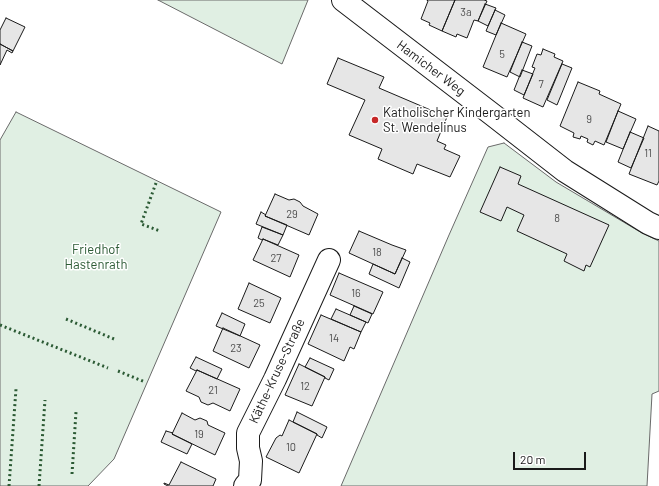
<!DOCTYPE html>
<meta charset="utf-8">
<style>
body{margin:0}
#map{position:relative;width:659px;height:486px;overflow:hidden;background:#fff;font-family:Barlow,sans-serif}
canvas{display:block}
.scale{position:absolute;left:513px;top:452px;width:73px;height:18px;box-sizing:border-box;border:2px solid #1a1a1a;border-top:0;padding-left:5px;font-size:12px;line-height:14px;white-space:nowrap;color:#1a1a1a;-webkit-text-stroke:3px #fff;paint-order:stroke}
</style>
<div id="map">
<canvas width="659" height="486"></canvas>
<div class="scale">20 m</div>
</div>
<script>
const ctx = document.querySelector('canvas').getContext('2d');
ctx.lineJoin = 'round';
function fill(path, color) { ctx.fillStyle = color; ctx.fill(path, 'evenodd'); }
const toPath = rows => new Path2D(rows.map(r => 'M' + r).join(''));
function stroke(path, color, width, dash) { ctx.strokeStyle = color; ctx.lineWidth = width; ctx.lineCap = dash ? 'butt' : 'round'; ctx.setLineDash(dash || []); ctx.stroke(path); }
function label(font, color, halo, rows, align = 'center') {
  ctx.font = font + ' Barlow,sans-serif'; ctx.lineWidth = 3; ctx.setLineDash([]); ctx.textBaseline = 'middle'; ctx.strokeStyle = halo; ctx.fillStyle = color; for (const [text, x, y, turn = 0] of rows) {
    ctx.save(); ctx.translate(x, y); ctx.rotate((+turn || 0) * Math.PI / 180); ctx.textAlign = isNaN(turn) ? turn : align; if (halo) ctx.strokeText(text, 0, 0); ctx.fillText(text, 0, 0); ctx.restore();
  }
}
const green = toPath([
 [158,0,308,0,282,64,158,0],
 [16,112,221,212,114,459,88,486,0,486,0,140,16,112],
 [504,143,556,182,642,233,659,241,659,391,652,394,647,486,341,486,449,235,488,147,504,143]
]);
const building = toPath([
 [427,0,455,0,442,31,429,25,430,23,421,19,428,1,427,0],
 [455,0,484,0,487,1,478,21,474,20,467,38,457,34,456,37,442,31,455,0],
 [485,4,496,8,488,26,478,21,485,4],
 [495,10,505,15,496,35,486,31,495,10],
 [6,18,25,27,13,51,0,44,0,30,6,18],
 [501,23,526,34,507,77,483,67,501,23],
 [522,42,532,46,520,77,510,72,522,42],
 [0,44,13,51,12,53,7,50,0,65,0,44],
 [543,49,555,54,554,57,563,61,543,107,523,98,535,68,532,67,537,54,541,55,543,49],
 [338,58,384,77,379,88,447,117,437,141,446,145,444,149,460,156,450,177,417,164,413,174,378,159,382,149,349,135,365,100,327,84,338,58],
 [562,64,572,68,557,105,547,100,562,64],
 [522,70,533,74,524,95,514,90,522,70],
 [578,82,600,91,599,94,621,104,604,145,595,141,593,145,587,142,588,139,581,136,580,139,573,137,574,133,560,126,578,82],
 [618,111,636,119,623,149,606,142,618,111],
 [648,126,659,131,659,181,657,185,629,174,648,126],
 [630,132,644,138,631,168,618,162,630,132],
 [500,167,521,176,518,184,609,225,590,267,586,265,584,271,564,261,567,254,517,231,524,215,507,207,501,221,480,212,500,167],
 [275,194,289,200,294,199,300,202,303,206,318,214,309,235,265,216,275,194],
 [261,212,266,215,265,216,287,225,283,235,256,224,261,212],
 [262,227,283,235,278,245,263,239,262,240,258,238,262,227],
 [359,231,392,245,406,250,395,274,349,253,359,231],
 [263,239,299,255,290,277,253,260,263,239],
 [402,258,410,262,399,288,369,274,373,264,395,274,402,258],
 [339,273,383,292,373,314,330,295,339,273],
 [249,283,281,298,270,323,238,309,249,283],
 [354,306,372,314,368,323,350,315,354,306],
 [336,309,366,322,361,332,331,319,336,309],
 [222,313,245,324,240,336,216,326,222,313],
 [321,315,361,332,354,349,350,347,344,361,308,344,321,315],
 [223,328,260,345,249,368,213,351,223,328],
 [196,357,222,369,217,379,197,370,196,371,190,368,196,357],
 [310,358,334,369,329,380,325,378,325,377,305,367,310,358],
 [299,364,325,377,312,406,285,395,299,364],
 [197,370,240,389,230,411,213,403,208,405,201,402,199,397,186,391,197,370],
 [297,412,327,427,322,438,317,435,317,434,293,422,297,412],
 [182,413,195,420,200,418,207,421,208,425,225,433,215,455,172,434,182,413],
 [289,420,317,434,299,473,266,457,276,438,280,435,282,436,289,420],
 [166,431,173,433,172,434,192,444,187,454,161,442,166,431],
 [181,462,216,479,213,486,168,486,164,484,164,483,169,485,181,462]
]);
const minor = toPath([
 [343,0,493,115,565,171,648,223,659,228],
 [245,486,250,480,251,461,248,448,248,433,275,379,329,260]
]);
const hedge = toPath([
 [156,183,141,224,160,231],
 [66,319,114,339],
 [0,325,108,368],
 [118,371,145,382],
 [72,474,76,412],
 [9,486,16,389],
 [39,486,45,400]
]);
const markers = [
 [375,120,4,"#c62828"]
];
const numberNames = [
 ["3a",466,12],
 ["5",502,54],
 ["7",541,84],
 ["9",589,119],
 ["11",648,153],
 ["29",292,214],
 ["8",557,218],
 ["18",377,252],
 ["27",276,258],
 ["16",356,293],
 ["25",259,303],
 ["14",334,338],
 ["23",236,348],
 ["12",305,386],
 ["21",213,390],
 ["19",199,434],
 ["10",291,447]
];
const streetNames = [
 ["Hamicher Weg",431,68,37],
 ["Käthe-Kruse-Straße",277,371,-65]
];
const poiNames = [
 ["Katholischer Kindergarten",383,113],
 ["St. Wendelinus",383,128]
];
const parkNames = [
 ["Friedhof",96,250],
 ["Hastenrath",96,265]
];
fill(green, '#e0efe3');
stroke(green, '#6a6a6a', 1);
fill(building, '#e6e6e6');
stroke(building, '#1a1a1a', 1);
stroke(minor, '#1a1a1a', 24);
stroke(minor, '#fff', 22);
stroke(hedge, '#2b5a34', 3, [2, 3]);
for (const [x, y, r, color] of markers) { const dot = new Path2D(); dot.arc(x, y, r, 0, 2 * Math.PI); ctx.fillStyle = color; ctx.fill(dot); stroke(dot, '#fff', 1.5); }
label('11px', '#4d4d4d', null, numberNames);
label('13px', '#1a1a1a', '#fff', streetNames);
label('13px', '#1a1a1a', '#fff', poiNames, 'left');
label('13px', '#2b5a34', '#fff', parkNames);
</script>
